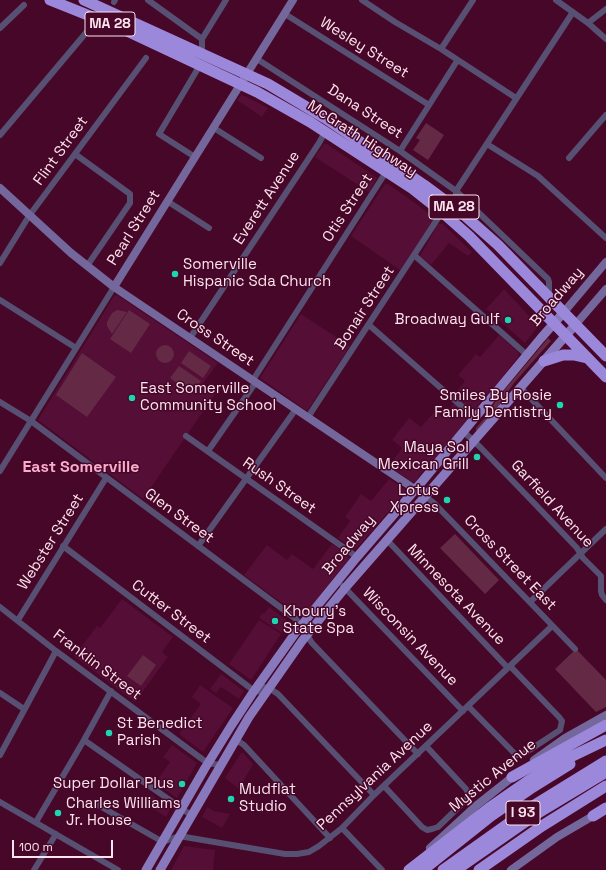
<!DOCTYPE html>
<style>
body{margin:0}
#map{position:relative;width:606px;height:870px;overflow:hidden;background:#470729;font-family:"Space Grotesk",sans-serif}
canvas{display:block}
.scale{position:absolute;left:12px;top:840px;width:101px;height:18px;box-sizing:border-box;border:2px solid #fce3ec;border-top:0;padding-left:5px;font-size:12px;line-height:14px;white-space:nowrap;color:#fce3ec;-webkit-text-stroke:3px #470729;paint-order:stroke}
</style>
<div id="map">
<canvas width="606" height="870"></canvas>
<div class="scale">100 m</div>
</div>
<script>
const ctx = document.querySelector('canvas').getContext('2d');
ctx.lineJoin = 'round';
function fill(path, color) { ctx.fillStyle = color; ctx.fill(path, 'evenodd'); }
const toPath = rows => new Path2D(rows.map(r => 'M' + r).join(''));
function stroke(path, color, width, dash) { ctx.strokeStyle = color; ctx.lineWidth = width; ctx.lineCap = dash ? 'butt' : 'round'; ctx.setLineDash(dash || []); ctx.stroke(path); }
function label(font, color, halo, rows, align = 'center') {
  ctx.font = font + ' "Space Grotesk",sans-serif'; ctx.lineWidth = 3; ctx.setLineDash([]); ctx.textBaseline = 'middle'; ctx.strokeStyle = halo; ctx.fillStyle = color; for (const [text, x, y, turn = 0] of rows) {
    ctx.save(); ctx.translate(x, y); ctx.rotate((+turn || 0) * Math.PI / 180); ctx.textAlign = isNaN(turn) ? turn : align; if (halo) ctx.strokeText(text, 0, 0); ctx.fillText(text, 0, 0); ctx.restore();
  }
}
const built = toPath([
 [241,95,245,96,268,108,262,117,237,100],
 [324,144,327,144,377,178,369,192,315,157],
 [385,184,388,184,415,203,433,217,431,224,429,226,400,270,351,236],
 [438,224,443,224,472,252,468,256,449,243,431,265,420,256],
 [504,289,534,321,537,325,537,328,525,343,486,309],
 [117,295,218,363,202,385,215,394,143,499,38,420,114,296],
 [301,314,350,346,307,411,260,378],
 [499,335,518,352,519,356,500,380,472,412,453,396,465,381,458,375,476,354,480,357],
 [454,403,468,416,469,419,419,476,416,482,412,482,389,466,402,448,392,440,409,418,421,427,435,411,442,417],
 [389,479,405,489,405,494,402,496,356,549,353,549,338,538,350,521,345,517,361,494,371,501],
 [332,544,348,555,349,559,303,616,301,617,244,575,267,545,287,560,292,554,313,569],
 [122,599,173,637,162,652,168,657,135,702,74,656,97,626,100,628],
 [269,607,289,622,282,633,259,618,262,613,264,614],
 [259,620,281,634,251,680,229,664],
 [221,674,244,691,239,699,221,687,216,693,210,689],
 [200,685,233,708,203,752,179,734,201,704,192,697],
 [172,745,197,763,177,798,155,783,170,762,163,757],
 [241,753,243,753,253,764,239,789,225,778],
 [151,795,170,809,166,817,145,803],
 [207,807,214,811,230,814,222,828,202,817],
 [184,846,215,850,213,870,171,870]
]);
const green = toPath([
 [426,123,444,135,428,160,413,150,420,140,416,138],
 [117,310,127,312,112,334,107,326,107,322,112,313],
 [129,310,150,324,131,353,110,339],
 [548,338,551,341,514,383,498,406,477,431,476,431,476,428,489,413,496,400],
 '156 354a9 9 0 1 1 18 0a9 9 0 1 1-18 0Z',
 [189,351,211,366,203,378,181,363],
 [82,353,116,377,87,417,56,395],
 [179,366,201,381,192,394,170,378],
 [455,534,499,580,485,594,440,548],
 [576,649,606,680,606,707,596,712,555,669],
 [143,655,156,665,141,686,127,676]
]);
const street = toPath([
 [148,0,202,39],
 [362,0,395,22,441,49,516,98],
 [556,0,588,23,606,39],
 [114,2,115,0],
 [285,14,429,105],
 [588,23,606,9],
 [0,28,24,5],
 [441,49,473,0],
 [202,53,202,39,226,0],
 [257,59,400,151,456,191,548,279,549,282,549,297],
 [214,128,261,158],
 [0,135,90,28],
 [487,144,538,176,606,238],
 [400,151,457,61],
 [75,154,130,194,130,203,87,266],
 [195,157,159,134,200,65],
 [569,158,606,115],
 [167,201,209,228],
 [456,209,456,191,573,12],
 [414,255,527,355],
 [0,263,29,216,146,58],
 [0,300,76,348],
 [369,325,475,418],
 [190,338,319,143,325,132],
 [253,380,386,172],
 [520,387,606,478],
 [0,402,31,421,296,619,312,643,418,754],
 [308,417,442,212],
 [464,432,481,448,534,503,577,548,583,558,601,576,601,591,602,595,606,600],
 [186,436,357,557],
 [208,451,256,382],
 [0,471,114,287],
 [425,496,434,503,575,649],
 [387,540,508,668],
 [63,546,249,687,254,691,265,692],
 [198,546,296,409],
 [343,586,463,711],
 [530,602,606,529],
 [0,607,56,651,202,759,208,763,220,765],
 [18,620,106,478],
 [257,686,269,688,278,694,374,795],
 [0,693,24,709],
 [468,706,516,755,520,755,525,753,560,730,562,721,559,717,510,666],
 [235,739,244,745,330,838],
 [84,740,191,815],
 [0,755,56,651],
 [384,786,422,827,427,830,432,829,438,827,466,800,468,797,468,793,466,789,426,746],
 [0,802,118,870],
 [98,805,163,842,179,836,285,854,297,854,309,852,319,846,342,828,374,795,552,626],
 [36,822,84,740,111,691],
 [342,828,382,870],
 [34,870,56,834]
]);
const secondary = toPath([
 [0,188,71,253,114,287,425,496],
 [114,287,293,0],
 [564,312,606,262],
 [576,324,606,289],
 [534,760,565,738,606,715],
 [430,848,477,805,515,775],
 [511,870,557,837,598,813]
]);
const primary = toPath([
 [146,870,205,768,231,726,254,691,296,632,357,557,420,484,541,338,564,312],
 [160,870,249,717,302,641,345,588,576,324]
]);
const highway = toPath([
 [50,0,125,30,257,92,310,122,413,189,442,212,469,236,606,377],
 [84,0,268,84,325,118,424,185,463,214,498,245,606,356],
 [544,361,563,355,574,355,587,358],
 [512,777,606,725],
 [593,816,606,808],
 [409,870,489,808,528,781,560,762,606,740],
 [423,870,491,816,533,787,570,764],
 [443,870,533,806,606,761],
 [456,870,538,813,606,772],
 [479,870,542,826,606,786]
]);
const markers = [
 [175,274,4,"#1fd5b0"],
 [508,320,4,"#1fd5b0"],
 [132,398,4,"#1fd5b0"],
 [560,405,4,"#1fd5b0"],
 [477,457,4,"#1fd5b0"],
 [447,500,4,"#1fd5b0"],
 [275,621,4,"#1fd5b0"],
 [109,733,4,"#1fd5b0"],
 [182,784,4,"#1fd5b0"],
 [231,799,4,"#1fd5b0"],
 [58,813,4,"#1fd5b0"]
];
const shields = [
 [110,24,50],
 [454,207,50],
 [523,813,34]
];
const shieldNames = [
 ["MA 28",110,24],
 ["MA 28",454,207],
 ["I 93",523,813]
];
const streetNames = [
 ["Wesley Street",364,48,32],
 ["Dana Street",365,112,33],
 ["McGrath Highway",362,139,33],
 ["Flint Street",61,151,-54],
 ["Everett Avenue",267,198,-57],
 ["Otis Street",348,208,-57],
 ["Pearl Street",134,228,-58],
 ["Broadway",557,297,-49],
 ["Bonair Street",365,308,-57],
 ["Cross Street",215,338,34],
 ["Rush Street",279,486,35],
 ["Garfield Avenue",552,504,47],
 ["Glen Street",179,516,36],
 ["Webster Street",51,542,-58],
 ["Broadway",349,545,-50],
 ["Cross Street East",510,563,46],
 ["Minnesota Avenue",456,595,46],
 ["Cutter Street",171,612,37],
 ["Wisconsin Avenue",410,637,46],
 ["Franklin Street",97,665,37],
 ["Pennsylvania Avenue",375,776,-43],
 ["Mystic Avenue",493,776,-39]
];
const poiNames = [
 ["Somerville",183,265],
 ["Hispanic Sda Church",183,282],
 ["Broadway Gulf",500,320,"right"],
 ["East Somerville",140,389],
 ["Community School",140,406],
 ["Smiles By Rosie",552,396,"right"],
 ["Family Dentistry",552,413,"right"],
 ["Maya Sol",469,448,"right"],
 ["Mexican Grill",469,465,"right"],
 ["Lotus",439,491,"right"],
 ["Xpress",439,508,"right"],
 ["Khoury's",283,612],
 ["State Spa",283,629],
 ["St Benedict",117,724],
 ["Parish",117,741],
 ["Super Dollar Plus",174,784,"right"],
 ["Mudflat",239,790],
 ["Studio",239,807],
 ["Charles Williams",66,804],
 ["Jr. House",66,821]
];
const neighbourhoodNames = [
 ["East Somerville",81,468]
];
fill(built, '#550e35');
fill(green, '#642944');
stroke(street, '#575072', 6);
stroke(secondary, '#73679c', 8);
stroke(primary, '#8879bd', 9);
stroke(highway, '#9c88da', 11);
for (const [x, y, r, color] of markers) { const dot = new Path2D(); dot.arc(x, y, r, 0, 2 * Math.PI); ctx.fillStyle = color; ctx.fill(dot); stroke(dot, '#470729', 1.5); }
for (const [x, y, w] of shields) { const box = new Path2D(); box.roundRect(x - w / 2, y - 12, w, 24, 3); ctx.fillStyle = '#470729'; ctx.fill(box); stroke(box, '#fce3ec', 1); }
label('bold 14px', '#fce3ec', null, shieldNames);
label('15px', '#fce3ec', '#470729', streetNames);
label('15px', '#fce3ec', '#470729', poiNames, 'left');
label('bold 16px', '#fbaccb', '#470729', neighbourhoodNames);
</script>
